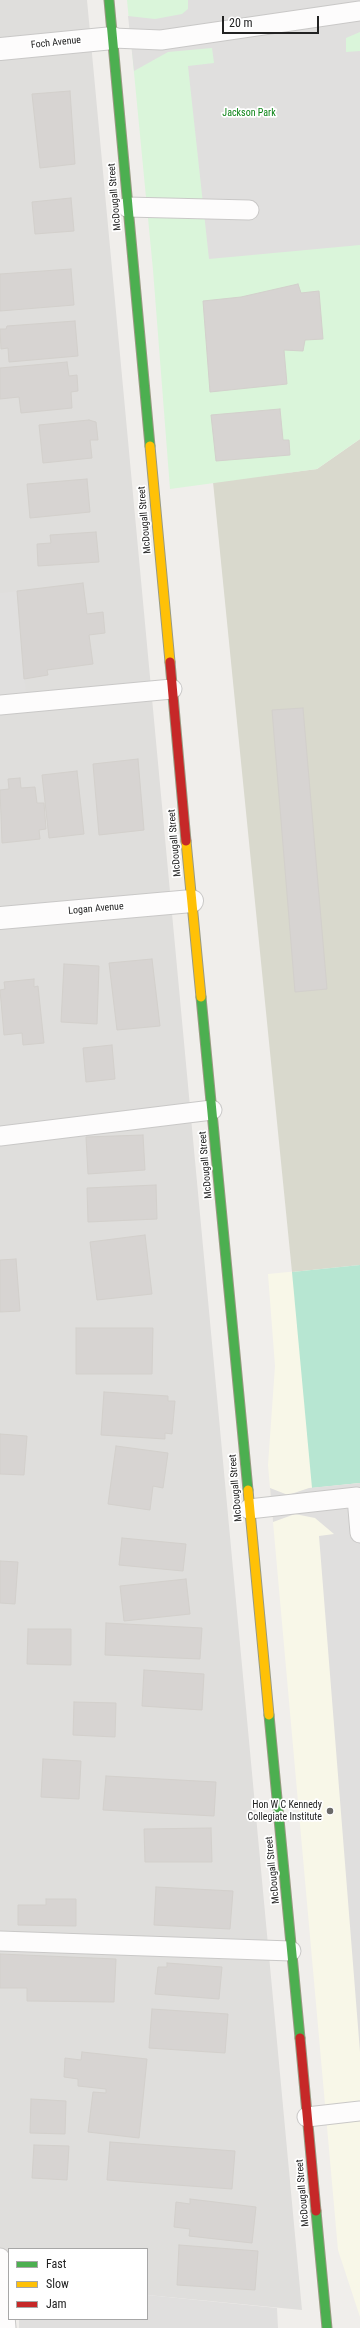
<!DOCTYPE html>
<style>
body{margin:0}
#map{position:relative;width:360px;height:2328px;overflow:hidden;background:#f0eeeb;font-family:"Roboto Condensed",sans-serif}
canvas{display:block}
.legend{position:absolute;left:8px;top:2248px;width:140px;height:72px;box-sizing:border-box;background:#fff;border:1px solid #a7a7a7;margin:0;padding:5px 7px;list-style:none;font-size:12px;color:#222}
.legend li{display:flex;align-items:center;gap:8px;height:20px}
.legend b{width:20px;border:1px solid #a7a7a7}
.scale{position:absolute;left:222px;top:16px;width:97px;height:18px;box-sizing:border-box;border:2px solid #222;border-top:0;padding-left:5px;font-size:12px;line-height:14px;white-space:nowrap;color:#222;-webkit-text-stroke:3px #fff;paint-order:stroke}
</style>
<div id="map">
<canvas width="360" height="2328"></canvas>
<ul class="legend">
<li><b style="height:5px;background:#4caf50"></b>Fast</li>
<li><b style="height:5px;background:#ffc107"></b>Slow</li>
<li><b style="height:5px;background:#c62828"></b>Jam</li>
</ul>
<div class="scale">20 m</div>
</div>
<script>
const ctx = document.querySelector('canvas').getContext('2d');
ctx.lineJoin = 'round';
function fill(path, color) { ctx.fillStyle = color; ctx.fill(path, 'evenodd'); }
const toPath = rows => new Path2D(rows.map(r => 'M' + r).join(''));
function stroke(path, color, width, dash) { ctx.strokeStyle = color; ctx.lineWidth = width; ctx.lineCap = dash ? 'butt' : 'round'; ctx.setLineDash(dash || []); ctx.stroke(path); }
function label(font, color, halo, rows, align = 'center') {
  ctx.font = font + ' "Roboto Condensed",sans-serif'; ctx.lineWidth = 3.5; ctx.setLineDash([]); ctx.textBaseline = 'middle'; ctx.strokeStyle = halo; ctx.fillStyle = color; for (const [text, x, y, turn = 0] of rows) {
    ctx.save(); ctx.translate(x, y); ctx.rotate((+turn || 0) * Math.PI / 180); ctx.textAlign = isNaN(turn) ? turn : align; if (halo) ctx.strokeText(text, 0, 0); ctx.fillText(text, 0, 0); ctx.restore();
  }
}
const residential = toPath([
 [0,0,87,0,302,2310,147,2295,147,2249,9,2249,9,2281,0,2281]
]);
const education = toPath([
 [360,1265,360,2317,338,2250,273,1522,268,1465,275,1366,268,1274]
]);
const construction = toPath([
 [360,439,360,1265,292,1272,213,482,317,469]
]);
const park = toPath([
 [127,0,360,0,360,439,317,469,170,489,153,270]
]);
const pitch = toPath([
 [360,1265,360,1483,312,1488,292,1272]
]);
const parking = toPath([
 [188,0,360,0,360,32,346,38,346,52,360,51,360,245,209,259,188,66,214,63,212,48,168,52,134,71,128,16,155,19,182,14,188,9],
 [17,591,26,694,0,696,0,593],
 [360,1483,360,2052,319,1536,334,1534,315,1518,295,1514,273,1522,270,1488,288,1495,309,1488],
 [147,2295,277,2308,278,2328,19,2328,19,2319,147,2319]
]);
const building = toPath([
 [70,91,75,164,40,168,32,94,70,91],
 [71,198,74,231,35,234,32,202,71,198],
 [71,269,74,305,0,311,0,274,71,269],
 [298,284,301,293,319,291,323,339,305,340,303,351,284,350,287,384,210,392,203,301,241,297,298,284],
 [75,321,78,356,9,362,8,348,1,349,0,329,6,329,7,326,75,321],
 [67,362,69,376,77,375,78,391,71,392,72,408,21,413,19,397,0,399,0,368,67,362],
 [280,409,283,440,289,440,290,455,216,461,211,415,280,409],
 [89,420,96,422,98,440,90,440,92,458,43,463,39,425,89,420],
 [87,479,90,512,30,518,27,484,87,479],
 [96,532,99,562,38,566,37,544,51,543,50,535,96,532],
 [83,583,87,614,103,612,105,633,89,635,93,664,47,670,48,675,24,679,17,591,83,583],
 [303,708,327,989,295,992,272,710,303,708],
 [138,759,144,830,99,835,93,764,138,759],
 [77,771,84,834,49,838,42,775,77,771],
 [20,778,21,788,35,787,37,803,44,803,46,829,39,830,40,839,2,843,0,790,9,789,8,779,20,778],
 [152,959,160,1026,117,1030,109,963,152,959],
 [64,964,99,966,97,1024,61,1022,64,964],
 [34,979,34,987,38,986,44,1043,23,1045,22,1033,4,1035,0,990,5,989,4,982,34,979],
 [112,1045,115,1079,86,1082,83,1048,112,1045],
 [143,1135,145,1170,88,1174,86,1137,143,1135],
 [156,1185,157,1219,88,1222,87,1188,156,1185],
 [145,1235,152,1294,97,1300,90,1242,145,1235],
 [16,1259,20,1311,0,1312,0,1260,16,1259],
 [76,1328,153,1328,152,1374,76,1374,76,1328],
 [104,1392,168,1396,168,1401,175,1401,172,1434,165,1433,165,1439,101,1435,104,1392],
 [0,1434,27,1436,24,1475,0,1474,0,1434],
 [116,1446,168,1453,163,1488,153,1486,150,1510,108,1504,116,1446],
 [122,1538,186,1544,183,1571,119,1565,122,1538],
 [0,1561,18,1562,15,1604,0,1603,0,1561],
 [186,1579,190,1614,124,1621,120,1586,186,1579],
 [106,1623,202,1628,200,1659,105,1655,106,1623],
 [28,1629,71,1629,71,1665,27,1664,28,1629],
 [144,1670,204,1674,202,1710,142,1706,144,1670],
 [74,1702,116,1703,115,1737,73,1735,74,1702],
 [43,1759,81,1761,79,1799,41,1797,43,1759],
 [106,1776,216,1782,214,1816,103,1810,106,1776],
 [211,1828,212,1862,145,1862,144,1829,211,1828],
 [156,1887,233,1891,230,1929,154,1925,156,1887],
 [46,1899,76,1899,76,1926,18,1925,18,1905,46,1905,46,1899],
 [0,1954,116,1959,114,2002,27,2001,27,1988,0,1988,0,1954],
 [167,1963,222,1967,219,1999,155,1994,158,1967,167,1967,167,1963],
 [152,2009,228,2014,225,2053,149,2048,152,2009],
 [82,2052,147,2059,139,2138,88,2132,93,2092,106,2093,106,2089,78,2086,78,2079,64,2077,65,2058,81,2060,82,2052],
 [31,2099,66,2101,65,2134,30,2133,31,2099],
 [110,2142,235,2151,232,2189,107,2180,110,2142],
 [34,2145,69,2146,67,2180,32,2178,34,2145],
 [190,2199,256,2207,252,2243,189,2236,190,2229,174,2227,176,2202,190,2204,190,2199],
 [179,2245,258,2251,255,2290,177,2285,179,2245]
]);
const lane = toPath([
 [113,38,161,40,360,11],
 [127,207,249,210],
 [0,705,172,689],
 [0,1136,212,1110],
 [249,1509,357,1497,360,1533],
 [0,1941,291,1951],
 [307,2117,360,2111],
 [0,2258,6,2328]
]);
const street = toPath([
 [0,49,113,38],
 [0,918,192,901]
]);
const fast = toPath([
 [109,0,150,446],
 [201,997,248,1490],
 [269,1715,300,2038],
 [316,2211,327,2328]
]);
const slow = toPath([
 [150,446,170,662],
 [186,841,201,997],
 [248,1490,269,1715]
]);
const jam = toPath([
 [170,662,186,841],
 [300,2038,316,2211]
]);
const markers = [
 [330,1811,4,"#6a6968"]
];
const streetNames = [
 ["Foch Avenue",56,43,-6],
 ["McDougall Street",115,197,-95],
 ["McDougall Street",145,520,-95],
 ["McDougall Street",175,843,-95],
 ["Logan Avenue",96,909,-5],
 ["McDougall Street",206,1165,-95],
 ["McDougall Street",236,1488,-95],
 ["McDougall Street",273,1870,-96],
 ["McDougall Street",303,2193,-95]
];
const parkNames = [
 ["Jackson Park",249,113]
];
const poiNames = [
 ["Hon W C Kennedy",322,1805],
 ["Collegiate Institute",322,1817]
];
fill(residential, '#dfdedc');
fill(education, '#f8f7e8');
fill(construction, '#d9d9cd');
fill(park, '#daf5da');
fill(pitch, '#b7e6d2');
fill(parking, '#e0dfde');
fill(building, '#d7d4d2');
stroke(building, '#d3d0cc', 1);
stroke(lane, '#c9c8c7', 21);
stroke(street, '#c9c8c7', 24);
stroke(fast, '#999a82', 11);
stroke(slow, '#999a82', 11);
stroke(jam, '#999a82', 11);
stroke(lane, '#fdfcfc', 19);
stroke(street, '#fdfcfc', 22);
stroke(fast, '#4caf50', 9);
stroke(slow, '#ffc107', 9);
stroke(jam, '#c62828', 9);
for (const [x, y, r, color] of markers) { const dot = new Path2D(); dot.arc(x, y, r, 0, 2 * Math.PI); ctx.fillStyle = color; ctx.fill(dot); stroke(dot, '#fff', 1.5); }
label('10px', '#222', '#fff', streetNames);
label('10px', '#0c8416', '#fff', parkNames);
label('10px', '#222', '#fff', poiNames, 'right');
</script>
